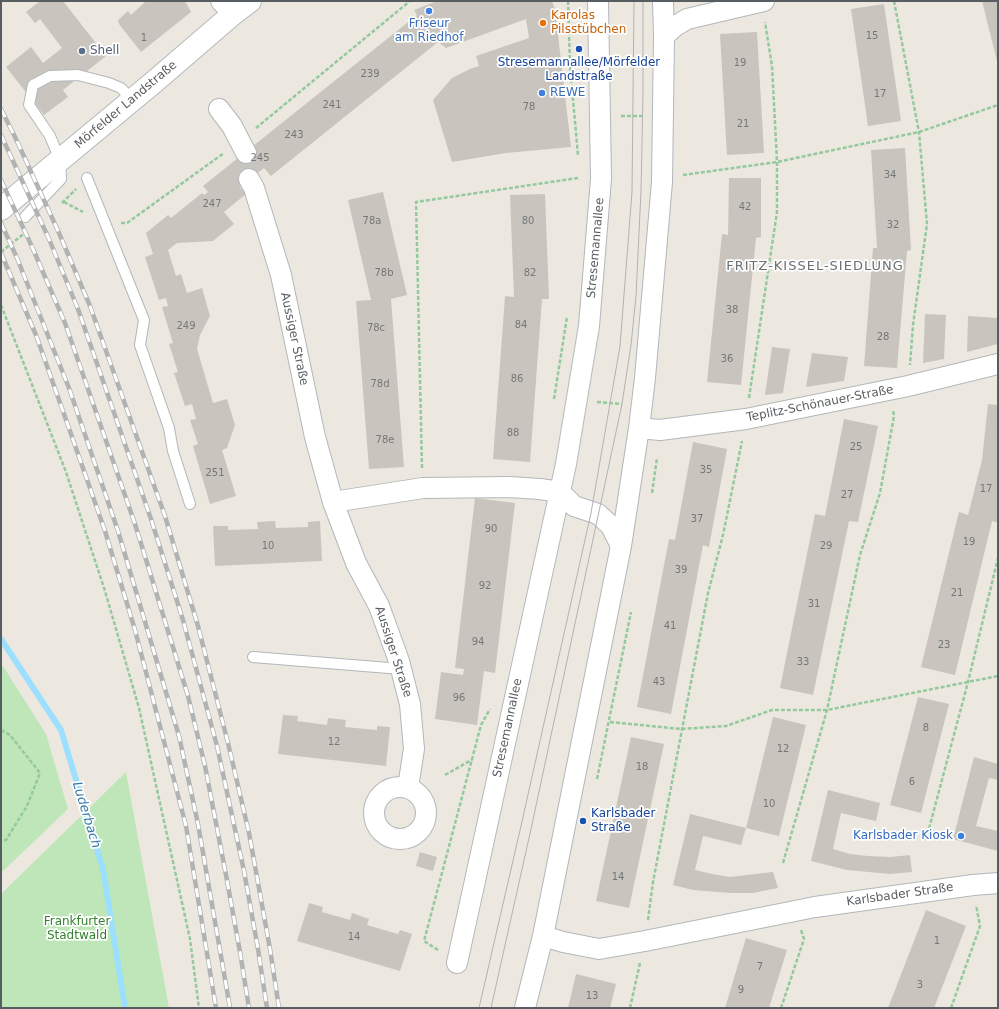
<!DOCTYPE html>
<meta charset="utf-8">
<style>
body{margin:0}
#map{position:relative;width:999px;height:1009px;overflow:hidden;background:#ece8df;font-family:"DejaVu Sans",sans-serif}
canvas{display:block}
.frame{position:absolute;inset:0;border:2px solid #585d61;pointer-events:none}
</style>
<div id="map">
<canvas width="999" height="1009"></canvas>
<div class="frame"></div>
</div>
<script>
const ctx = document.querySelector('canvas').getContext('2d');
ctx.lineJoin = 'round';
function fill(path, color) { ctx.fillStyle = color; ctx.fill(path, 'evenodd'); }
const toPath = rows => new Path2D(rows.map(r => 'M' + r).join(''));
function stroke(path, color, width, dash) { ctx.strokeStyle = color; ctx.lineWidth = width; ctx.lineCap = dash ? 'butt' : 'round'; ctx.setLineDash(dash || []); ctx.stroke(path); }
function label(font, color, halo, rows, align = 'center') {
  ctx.font = font + ' "DejaVu Sans",sans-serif'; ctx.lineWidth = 3.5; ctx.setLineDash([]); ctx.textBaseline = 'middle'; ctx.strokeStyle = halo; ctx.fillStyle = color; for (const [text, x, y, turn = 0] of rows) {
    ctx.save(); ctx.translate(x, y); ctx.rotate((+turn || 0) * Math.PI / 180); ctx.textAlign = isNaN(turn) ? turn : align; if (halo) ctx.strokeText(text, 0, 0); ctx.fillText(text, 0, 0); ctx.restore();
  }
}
const green = toPath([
 [1,666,3,666,46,734,68,809,1,873],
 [126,772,169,1008,1,1008,1,894]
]);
const stream = toPath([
 [1,639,61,730,103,869,125,1008]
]);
const building = toPath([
 [40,1,63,1,106,56,63,90,68,97,44,115,6,67,31,47,43,63,62,48,40,19,35,23,26,12],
 [146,1,185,1,191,12,141,52,119,24,118,20,128,11,131,15],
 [437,1,552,1,555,9,571,147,506,153,452,162,433,100,452,78,470,69,479,66,476,56,529,38,526,19,446,48,438,42,271,176,264,168,240,187,246,194,224,212,234,224,213,241,177,243,168,250,176,276,181,274,187,293,202,288,210,316,200,335,197,349,213,403,227,399,235,425,227,448,222,450,236,496,210,504,193,446,198,444,190,420,196,419,192,404,185,406,174,373,178,372,169,344,173,343,162,307,168,306,166,298,159,300,145,257,153,254,146,233,168,215,171,218,202,193,204,195,208,192,203,186,417,15,414,10],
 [982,1,998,1,998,61,997,61],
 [884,4,901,121,868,126,851,9],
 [757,32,764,153,727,155,720,34],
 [905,148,911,250,907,251,897,368,864,366,873,248,877,248,871,150],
 [729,178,761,178,761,237,756,238,741,385,707,382,722,234,728,235],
 [383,192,407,295,391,299,404,467,369,469,356,301,371,300,348,200],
 [545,194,549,299,542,299,530,462,493,459,505,296,514,297,510,195],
 [925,314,946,315,944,359,923,363],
 [968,316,998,318,998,344,967,352],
 [772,347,790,349,783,393,765,395],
 [812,353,848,357,844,381,806,387],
 [988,404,998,405,998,523,992,521,955,675,921,667,959,512,968,515,982,460],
 [844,419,878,426,858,522,849,521,813,695,780,688,815,514,825,516],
 [693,442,727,449,709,547,703,545,671,714,637,707,669,539,675,540],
 [475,498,515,503,495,673,484,671,477,725,435,719,441,672,463,675,464,669,455,668],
 [275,521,276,528,308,527,308,522,320,521,322,561,215,566,213,526,228,526,228,530,258,529,257,522],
 [918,697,949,704,921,813,890,805],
 [283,715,298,716,297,721,327,725,328,718,346,720,345,727,377,730,377,726,390,727,386,766,278,754],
 [773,717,806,725,779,836,746,828],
 [631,737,664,744,629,908,596,901],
 [974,757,998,764,998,780,989,778,976,826,998,831,998,851,953,839],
 [828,790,880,803,876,821,841,813,833,849,850,854,868,856,890,857,910,855,912,872,890,874,847,870,811,861],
 [690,814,746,828,741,845,703,836,695,870,712,874,730,877,773,872,778,888,753,893,731,893,693,890,673,885],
 [420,852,437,857,433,871,416,866],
 [309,903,323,907,322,912,350,920,352,913,369,919,367,925,398,934,400,930,412,934,400,971,297,941],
 [926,910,966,926,934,1008,888,1008],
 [746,938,787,950,769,1008,725,1008],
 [576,974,616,984,610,1008,568,1008]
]);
const streetTunnel = toPath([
 [246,153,249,179]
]);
const path = toPath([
 [568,1,570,65,578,156],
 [894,1,919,132,927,224,913,325,910,365],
 [621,116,644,116],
 [256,128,410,1],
 [683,175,777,162,919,132,998,105],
 [64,202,83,212],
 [62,203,76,189],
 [121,223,127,223,224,153],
 [1,252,26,232],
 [1,305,66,472,105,591,139,708,190,939,199,1008],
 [749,398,777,212,777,162,772,66,765,22],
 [554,399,567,317],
 [597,402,622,404],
 [422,468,416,202,578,178],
 [652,493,657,458],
 [610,722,681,729,726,726,772,710,827,710,998,676],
 [1,730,10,735,40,773,27,806,6,840,1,841],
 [445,775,473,759],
 [597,779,631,612],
 [926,840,968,682,998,558],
 [783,863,827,710,860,555,880,493,894,416,893,410],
 [648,920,653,882,708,593,723,535,742,441],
 [438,950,424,941,481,725,490,709],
 [630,1008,640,963],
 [781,1008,804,939,801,930],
 [951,1008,980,926,976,905]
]);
const lane = toPath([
 [87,178,144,320,140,345,169,428,173,451,190,504],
 [25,217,61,179,60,160,50,136,29,105,33,85,50,76,78,75,109,83,121,88,133,101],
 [253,657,401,669]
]);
const street = toPath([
 [221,1,233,14],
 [664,36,674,27,687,19,764,1],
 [219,109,232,126,246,153],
 [249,179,254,188,281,275,315,437,333,502,356,563,379,606,399,661,410,704,414,749,408,787],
 [639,428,660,430,746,419,908,386,998,364],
 [560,492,574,506,598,514,611,526,621,546],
 [333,502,423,488,509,487,540,489,560,492],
 '374 813a26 26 0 1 1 52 0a26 26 0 1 1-52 0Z',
 [543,936,563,942,599,949,645,941,815,907,973,885,998,883],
 [457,963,566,464,589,326,601,179,598,1],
 [525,1008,543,936,621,546,639,428,645,378,662,182,664,36,663,1]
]);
const secondary = toPath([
 [1,209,154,82,233,14,250,1]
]);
const tram = toPath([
 [479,1008,521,826,591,513,620,346,632,192,634,1],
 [491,1008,531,829,622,404,631,345,636,296,641,191,643,95,643,1]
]);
const rail = toPath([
 [1,109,16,139,59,233,90,306,165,516,198,626,228,743,249,833,270,949,279,1008],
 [1,135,49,239,78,309,151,519,183,620,217,746,244,871,258,949,267,1008],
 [1,180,33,249,65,323,135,524,188,696,205,766,226,875,240,952,249,1008],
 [1,223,17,258,69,388,118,531,179,736,198,824,230,1008],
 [1,253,36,335,64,414,105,531,135,630,186,826,216,1008]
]);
const markers = [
 [429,11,4,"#3f7fe0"],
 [543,23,4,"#e8710a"],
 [579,49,4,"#1a4fb4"],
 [82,51,4,"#5c6f8a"],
 [542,93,4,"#3f7fe0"],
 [583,821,4,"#1a4fb4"],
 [961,836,4,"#3f7fe0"]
];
const numberNames = [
 ["15",872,36],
 ["1",144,38],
 ["19",740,63],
 ["239",370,74],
 ["17",880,94],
 ["241",332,105],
 ["78",529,107],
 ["21",743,124],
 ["243",294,135],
 ["245",260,158],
 ["34",890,175],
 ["247",212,204],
 ["42",745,207],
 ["78a",372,221],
 ["80",528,221],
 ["32",893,225],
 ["78b",384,273],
 ["82",530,273],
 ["38",732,310],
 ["84",521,325],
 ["249",186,326],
 ["78c",376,328],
 ["28",883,337],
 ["36",727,359],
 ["86",517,379],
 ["78d",380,384],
 ["88",513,433],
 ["78e",385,440],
 ["25",856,447],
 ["35",706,470],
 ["251",215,473],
 ["17",986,489],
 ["27",847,495],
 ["37",697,519],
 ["90",491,529],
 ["19",969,542],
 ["10",268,546],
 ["29",826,546],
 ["39",681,570],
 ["92",485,586],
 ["21",957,593],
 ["31",814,604],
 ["41",670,626],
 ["94",478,642],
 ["23",944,645],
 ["33",803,662],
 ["43",659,682],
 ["96",459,698],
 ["8",926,728],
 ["12",334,742],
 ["12",783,749],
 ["18",642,767],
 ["6",912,782],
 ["10",769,804],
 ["14",618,877],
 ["14",354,937],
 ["1",937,941],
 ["7",760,967],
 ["3",920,985],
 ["9",741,990],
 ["13",592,996]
];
const foodNames = [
 ["Karolas",551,16],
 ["Pilsstübchen",551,30]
];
const shopNames = [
 ["Friseur",429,24],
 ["am Riedhof",429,38],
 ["REWE",550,93,"left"],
 ["Karlsbader Kiosk",953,836,"right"]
];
const serviceNames = [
 ["Shell",90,51]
];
const transitNames = [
 ["Stresemannallee/Mörfelder",579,63],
 ["Landstraße",579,77],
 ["Karlsbader",591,814,"left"],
 ["Straße",591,828,"left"]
];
const streetNames = [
 ["Mörfelder Landstraße",126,105,-40],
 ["Stresemannallee",596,248,-85],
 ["Aussiger Straße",294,339,78],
 ["Teplitz-Schönauer-Straße",820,404,-11],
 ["Aussiger Straße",393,652,72],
 ["Stresemannallee",508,728,-78],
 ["Karlsbader Straße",900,895,-8]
];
const parkNames = [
 ["Frankfurter",77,922],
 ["Stadtwald",77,936]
];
const neighbourhoodNames = [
 ["FRITZ-KISSEL-SIEDLUNG",815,267]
];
const waterNames = [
 ["Luderbach",86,815,73]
];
fill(green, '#bee6b9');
stroke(stream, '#9cdfff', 6);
fill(building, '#c9c5be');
stroke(streetTunnel, '#c7c5c0', 20, [20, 10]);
stroke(lane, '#b2b7bb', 12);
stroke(street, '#b2b7bb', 22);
stroke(secondary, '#b3b8bd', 24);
stroke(path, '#94c99d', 2.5, [4, 2]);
stroke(lane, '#fff', 10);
stroke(street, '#fff', 20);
stroke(secondary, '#fff', 22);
stroke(tram, '#b1b2b2', 1);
stroke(rail, '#b1b2b2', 4.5);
stroke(rail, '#fff', 3, [9]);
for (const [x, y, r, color] of markers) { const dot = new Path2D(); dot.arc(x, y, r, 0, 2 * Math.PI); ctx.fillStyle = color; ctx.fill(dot); stroke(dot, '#fff', 1.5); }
label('10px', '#747778', null, numberNames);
label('12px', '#c56008', '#fff', foodNames, 'left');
label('12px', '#366cbe', '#fff', shopNames);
label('12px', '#4e5e75', '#fff', serviceNames, 'left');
label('12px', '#164399', '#fff', transitNames);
label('12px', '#585d61', '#fff', streetNames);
label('12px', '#34812f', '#fff', parkNames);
ctx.letterSpacing = '1px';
label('13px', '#696f73', '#fff', neighbourhoodNames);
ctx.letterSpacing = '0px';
label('italic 13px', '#347bac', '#fff', waterNames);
</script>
